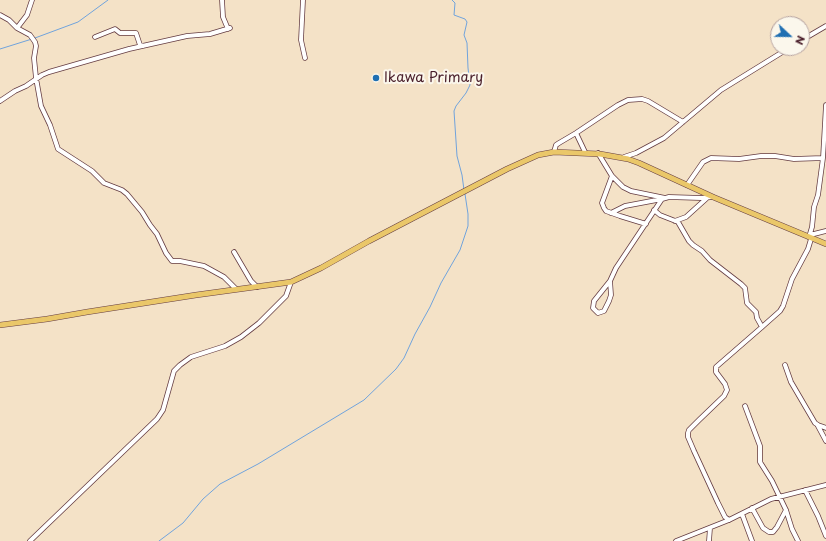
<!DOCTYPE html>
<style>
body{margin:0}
#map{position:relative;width:826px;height:541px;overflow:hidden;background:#f4e2c7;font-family:"Playpen Sans",sans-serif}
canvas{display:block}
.north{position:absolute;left:770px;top:16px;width:40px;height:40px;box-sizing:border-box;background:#fbf7ec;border:1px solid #b4a19f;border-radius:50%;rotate:112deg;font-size:11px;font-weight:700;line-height:16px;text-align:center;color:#4a1f2b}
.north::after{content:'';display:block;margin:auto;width:14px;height:18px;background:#1f6fb2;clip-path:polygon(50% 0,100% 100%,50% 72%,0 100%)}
</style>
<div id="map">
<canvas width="826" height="541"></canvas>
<div class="north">N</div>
</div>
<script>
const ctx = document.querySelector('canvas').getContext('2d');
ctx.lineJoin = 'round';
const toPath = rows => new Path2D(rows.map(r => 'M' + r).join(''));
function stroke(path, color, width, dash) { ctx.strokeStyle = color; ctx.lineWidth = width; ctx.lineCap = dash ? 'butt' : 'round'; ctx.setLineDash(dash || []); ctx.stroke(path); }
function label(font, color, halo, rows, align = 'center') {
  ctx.font = font + ' "Playpen Sans",sans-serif'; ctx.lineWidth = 4; ctx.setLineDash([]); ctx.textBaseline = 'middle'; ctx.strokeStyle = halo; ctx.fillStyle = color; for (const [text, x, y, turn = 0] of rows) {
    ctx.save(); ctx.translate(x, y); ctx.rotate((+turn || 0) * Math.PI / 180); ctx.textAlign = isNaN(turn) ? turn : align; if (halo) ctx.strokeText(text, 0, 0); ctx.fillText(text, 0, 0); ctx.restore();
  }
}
const stream = toPath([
 [452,0,455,3,454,15,465,19,467,22,464,35,467,43,468,68,470,85,466,93,456,106,454,111,457,156,462,175,464,190],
 [35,38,78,22,108,0],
 [0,49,32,39],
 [159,541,183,523,203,499,220,484,258,464,364,400,396,369,404,358,415,334,430,307,441,283,460,250,468,226,468,214,465,194]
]);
const minor = toPath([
 [222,0,223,17,228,29],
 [303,0,301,40,305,58],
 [0,15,9,20,17,28,30,35,35,42,36,46,34,58,36,78,41,106,50,125,58,149,92,171,104,183,122,190,127,194,142,212,150,225,157,234,166,253,172,261,180,261,204,266,224,277,236,289],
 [17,28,27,15,32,0],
 [95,37,115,29,120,33,136,33,140,45,143,46],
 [802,40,826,26],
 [0,101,15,91,26,86,42,75,49,72,129,49,187,36,210,34,230,28],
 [576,133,585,152],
 [554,152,556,145,559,143,576,133,618,105,628,100,642,99,648,101,683,122],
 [598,153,612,176,623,187,631,191,665,198],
 [624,157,636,153,664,138,721,90,789,48],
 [612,176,602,203,604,208,606,211,620,216,646,224],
 [687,185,703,162,711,158,739,159,761,156,775,156,794,159,823,158],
 [654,210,660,215,678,222,689,241,693,245,702,251,710,260,741,284,745,288,747,303,756,312,757,318,762,327],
 [611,213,625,206,662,199],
 [675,221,686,217,707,198],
 [810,235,826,231],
 [809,237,812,227,814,207,818,195,823,158,826,105],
 [234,252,251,281,257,287],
 [610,281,594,301,593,308,598,313,604,311,609,301,611,295,610,281,616,268,662,199,669,197,701,198,713,197],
 [785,365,791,382,815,423,818,425,826,428],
 [745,406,760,446,760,462,772,481,786,510,792,529,798,541],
 [818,426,826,441],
 [805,490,818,516,826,536],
 [752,508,763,528,769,532,773,532,777,527,786,510],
 [742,514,752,541],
 [729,520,725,517,718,503,694,451,688,437,688,433,689,430,699,420,724,396,727,390,725,384,716,372,716,367,762,327,780,311,783,306,792,279,808,249,811,239],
 [30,541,157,419,163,410,174,371,180,365,191,357,225,346,241,337,259,323,286,296,291,282],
 [676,541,729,520,771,499,826,485],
 [709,541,710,528]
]);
const major = toPath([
 [0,325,47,319,87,312,196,295,291,282,321,268,369,241,507,169,538,155,554,152,600,154,628,159,639,163,713,197,826,244]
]);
const markers = [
 [376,78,4,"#1f6fb2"]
];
const poiNames = [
 ["Ikawa Primary",384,78]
];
stroke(stream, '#70a3dc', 1);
stroke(minor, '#643c42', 5.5);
stroke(major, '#643c42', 6);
stroke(minor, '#fff', 4);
stroke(major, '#eac769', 5);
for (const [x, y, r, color] of markers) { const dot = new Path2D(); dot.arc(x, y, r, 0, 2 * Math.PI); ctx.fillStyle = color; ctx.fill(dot); stroke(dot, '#fbf7ec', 1.5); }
label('14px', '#4a1f2b', '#fbf7ec', poiNames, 'left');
</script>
